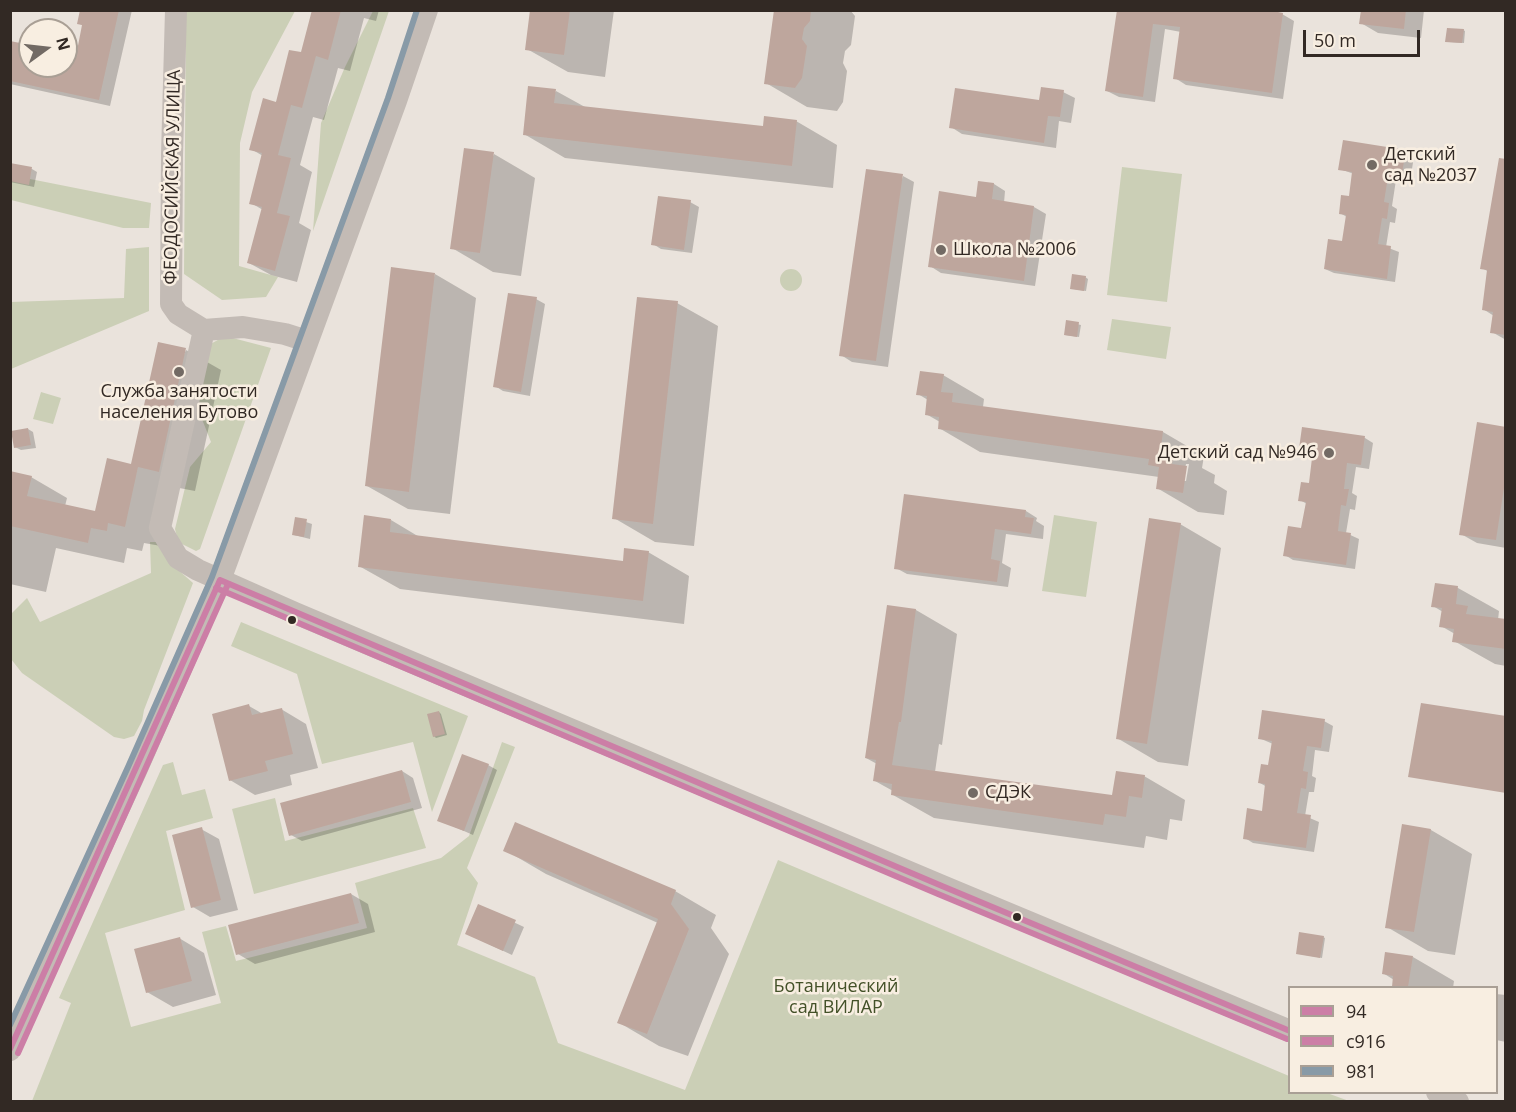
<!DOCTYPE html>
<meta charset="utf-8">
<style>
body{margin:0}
#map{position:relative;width:1516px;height:1112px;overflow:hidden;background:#eae3dc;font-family:"Open Sans",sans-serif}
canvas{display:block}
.frame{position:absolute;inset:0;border:12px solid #322924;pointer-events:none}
.legend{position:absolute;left:1288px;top:986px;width:210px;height:108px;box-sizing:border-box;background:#f8eee1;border:2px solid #a99f95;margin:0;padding:8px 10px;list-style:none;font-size:18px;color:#322924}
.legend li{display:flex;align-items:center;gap:12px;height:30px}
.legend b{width:30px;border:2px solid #a99f95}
.north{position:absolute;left:18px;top:18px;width:60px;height:60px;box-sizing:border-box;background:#f8eee1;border:2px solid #a99f95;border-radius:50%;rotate:75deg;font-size:16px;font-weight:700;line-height:24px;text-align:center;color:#322924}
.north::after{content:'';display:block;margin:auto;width:21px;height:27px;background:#726a64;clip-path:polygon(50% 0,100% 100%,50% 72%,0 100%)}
.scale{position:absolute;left:1303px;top:30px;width:117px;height:27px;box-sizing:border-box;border:3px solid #322924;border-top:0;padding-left:8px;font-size:18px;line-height:21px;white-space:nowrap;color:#322924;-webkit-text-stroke:4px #f8eee1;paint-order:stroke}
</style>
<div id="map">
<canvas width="1516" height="1112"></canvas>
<div class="frame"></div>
<ul class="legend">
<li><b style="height:8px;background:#cc7ea6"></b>94</li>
<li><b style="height:8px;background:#cc7ea6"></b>с916</li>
<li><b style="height:8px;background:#889aa7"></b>981</li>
</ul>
<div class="north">N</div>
<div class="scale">50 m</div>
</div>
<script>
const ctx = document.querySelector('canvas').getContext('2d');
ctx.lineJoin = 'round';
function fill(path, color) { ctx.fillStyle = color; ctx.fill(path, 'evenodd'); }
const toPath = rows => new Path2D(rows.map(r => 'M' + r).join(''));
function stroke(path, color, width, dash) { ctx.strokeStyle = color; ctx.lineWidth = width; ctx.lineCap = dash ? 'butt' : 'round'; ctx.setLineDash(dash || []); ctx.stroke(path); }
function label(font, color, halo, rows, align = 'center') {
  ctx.font = font + ' "Open Sans",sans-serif'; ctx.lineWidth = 5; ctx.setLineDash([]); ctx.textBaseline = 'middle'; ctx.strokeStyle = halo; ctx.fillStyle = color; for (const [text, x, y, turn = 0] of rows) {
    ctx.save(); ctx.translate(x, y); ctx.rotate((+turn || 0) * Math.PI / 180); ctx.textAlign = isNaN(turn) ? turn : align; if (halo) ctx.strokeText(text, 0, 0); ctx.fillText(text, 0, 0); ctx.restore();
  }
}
const green = toPath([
 [186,11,295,11,252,92,240,143,239,266,278,277,266,297,222,300,184,274],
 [373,11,389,11,313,231,321,123,345,67],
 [1122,167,1182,174,1167,302,1107,295],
 [10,175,151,203,149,228,123,228,11,200],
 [149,247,149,311,11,369,11,302,124,298,126,249],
 '780 280a11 11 0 1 1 22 0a11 11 0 1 1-22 0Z',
 [1112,319,1171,327,1166,359,1107,350],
 [225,336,271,348,200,549,196,551,182,544,177,537,175,529,190,467,211,442,196,404,207,346],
 [41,392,61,398,53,424,33,419],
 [1054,515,1097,522,1086,597,1042,591],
 [150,542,160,542,168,561,193,583,144,710,142,721,134,736,124,739,114,737,22,673,11,659,10,615,27,598,40,622,151,573],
 [241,622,468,716,432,812,413,742,322,764,297,674,231,646],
 [502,742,515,747,467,868,478,883,457,945,535,977,558,1043,685,1090,778,860,1289,1076,1290,1092,1327,1093,1349,1101,32,1101,71,1003,59,998,163,765,173,762,182,795,205,789,213,818,166,831,185,910,105,933,131,1027,221,1003,202,932,226,926,236,961,367,928,355,883,441,858,469,836],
 [275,798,285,841,413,808,426,848,254,894,232,809]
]);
const shadow = toPath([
 [81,10,132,10,110,106,10,84,10,43,30,47,30,66,66,66,66,55,77,57,84,26,78,23],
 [313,10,379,10,376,21,364,18,350,71,338,68,324,120,313,117,300,165,312,172,299,223,311,230,297,282,271,275,249,263,263,210,251,203,263,156,251,149,302,54],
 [532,10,614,10,605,77,568,72,527,49],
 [775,10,850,10,855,16,851,45,845,51,843,63,847,71,843,102,837,111,807,107,766,83],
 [1118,10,1282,14,1294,21,1283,99,1186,85,1175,78,1181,32,1165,29,1155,102,1119,97,1107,91],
 [1362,10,1424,10,1421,38,1378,33,1361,23],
 [1463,30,1465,31,1464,43,1449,42],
 [556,91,585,107,765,128,796,121,837,145,833,188,565,158,524,134],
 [1063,92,1075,98,1071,123,1059,121,1056,148,962,134,951,127,1040,102],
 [1405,151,1414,156,1410,182,1396,180,1392,206,1397,209,1395,223,1390,222,1386,247,1399,252,1395,282,1334,273,1325,269,1343,243,1347,217,1340,213,1350,198,1354,174,1340,169],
 [494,154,535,178,521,276,493,272,452,248],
 [10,165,32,169,37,172,34,187,10,182],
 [1506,168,1506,340,1492,332,1494,316,1483,309,1489,272,1482,268],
 [903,176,914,182,888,367,852,362,841,355],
 [980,182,994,184,1005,191,1004,203,1034,207,1046,214,1035,286,941,273,930,266,977,198],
 [690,202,699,207,692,253,661,249,653,244],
 [435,274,476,298,450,514,408,509,367,486],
 [1085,277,1088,279,1086,291,1074,289],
 [536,299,545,304,530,396,503,391,495,386],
 [677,303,718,326,694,546,655,542,614,518],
 [1067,322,1081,325,1079,337,1065,335],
 [186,350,221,370,195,491,174,487,161,546,144,543,142,551,127,548,124,563,56,548,46,592,10,584,10,473,31,477,67,498,65,506,96,512,132,465],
 [943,375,984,399,983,407,1163,432,1204,456,1202,468,1215,475,1214,483,1227,491,1224,515,1198,512,1157,488,1159,477,980,452,939,428,940,422,926,414,928,400,918,394],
 [1186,464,1189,464,1186,481,1183,481],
 [1506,428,1506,548,1477,543,1461,534],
 [28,429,33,432,36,448,21,450,15,447],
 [1304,429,1365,438,1373,443,1369,469,1356,467,1352,493,1357,496,1355,510,1350,509,1346,533,1359,539,1355,569,1293,560,1285,555,1303,530,1307,504,1300,500,1310,484,1313,461,1300,455],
 [1026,511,1037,518,1036,521,1044,526,1043,539,1006,534,1002,563,1011,568,1008,587,907,574,896,568],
 [297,519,312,524,310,539,294,535],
 [391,520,421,538,624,562,648,552,689,576,684,624,400,589,359,566],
 [1180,524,1221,548,1188,766,1158,762,1117,738],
 [1436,585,1458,588,1499,611,1498,620,1506,621,1506,666,1495,664,1454,641,1455,634,1441,626,1443,612,1433,606],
 [888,606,916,610,957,634,942,745,939,744,935,772,1114,797,1144,776,1185,800,1182,821,1170,819,1167,840,1146,836,1144,848,934,818,893,795,893,791,875,781,877,764,866,758],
 [249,706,263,714,281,709,306,724,318,768,290,775,292,785,255,795,230,780],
 [439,712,441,714,447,735,436,738,434,736],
 [1324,721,1333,726,1329,752,1315,750,1312,776,1316,778,1314,792,1309,792,1305,816,1319,822,1314,852,1253,843,1245,838,1263,812,1267,787,1260,783,1270,767,1273,744,1259,738],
 [488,765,497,770,473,835,439,820],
 [402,771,413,778,422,808,302,841,291,835],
 [1403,826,1431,830,1472,854,1455,955,1428,951,1387,927],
 [201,829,219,839,238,910,210,917,193,907],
 [505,850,675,891,716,915,711,928,729,954,688,1056,659,1046,618,1022,658,923,546,874],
 [351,894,368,904,375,932,255,964,238,954],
 [479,906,524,927,512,955,467,934],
 [1323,937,1325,938,1322,958,1300,954],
 [179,938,204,953,216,995,173,1007,147,992],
 [1413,957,1454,981,1453,988,1393,988,1394,980,1383,973],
 [1496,994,1506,995,1506,1042,1496,1040]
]);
const building = toPath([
 [80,10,119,10,99,100,10,81,10,41,30,45,30,66,66,66,66,54,76,56,82,25,77,24],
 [312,10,341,10,328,60,316,56,302,108,291,105,278,155,291,158,277,213,290,216,275,271,247,263,262,207,249,204,262,153,249,150,263,98,276,102,289,50,301,52],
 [530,10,570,10,564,55,525,50],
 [774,10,811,10,810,21,804,28,802,39,807,46,802,78,795,88,764,84],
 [1117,10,1268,10,1283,13,1272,93,1173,79,1180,27,1153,24,1143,97,1105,91],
 [1361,10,1406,10,1404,29,1359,24],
 [1447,28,1464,29,1462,43,1445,42],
 [528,86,556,89,554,103,763,126,764,116,797,120,792,166,523,135],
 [1041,87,1064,90,1060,117,1048,116,1044,143,949,128,955,88,1039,100],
 [1343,140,1406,150,1401,179,1388,177,1384,202,1389,203,1387,219,1382,218,1378,244,1391,246,1387,279,1324,269,1328,239,1342,241,1346,215,1339,214,1341,195,1349,196,1352,172,1338,170],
 [464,148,494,152,480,253,450,249],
 [1499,158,1506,159,1506,335,1490,333,1493,312,1482,310,1487,270,1480,269],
 [10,163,32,167,29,185,10,181],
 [866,169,903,174,876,361,839,356],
 [978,181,994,183,992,199,1034,206,1024,281,928,267,939,191,976,197],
 [658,196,691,200,684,250,651,245],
 [391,267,435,273,409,492,365,486],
 [1072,274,1086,276,1084,291,1070,289],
 [508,293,537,297,521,392,493,387],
 [637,297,678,301,653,524,612,519],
 [1066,320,1079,322,1077,337,1064,335],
 [158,342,186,348,159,472,138,467,125,527,108,523,107,531,91,528,88,543,10,526,10,471,32,476,27,496,95,511,107,458,131,464],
 [920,371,944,374,941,392,953,393,952,402,1163,431,1161,448,1174,450,1172,464,1187,466,1183,493,1156,489,1159,467,1148,465,1149,459,938,429,939,417,925,415,927,396,916,395],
 [1477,422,1506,427,1506,475,1496,540,1459,535],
 [1302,427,1365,436,1361,465,1347,463,1344,489,1349,489,1346,506,1341,505,1338,531,1351,533,1346,565,1283,556,1288,526,1301,528,1306,502,1298,501,1301,482,1309,483,1312,458,1298,456],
 [28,428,31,445,14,448,11,431],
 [904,494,1026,510,1025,517,1034,518,1031,534,995,529,991,559,1000,561,997,582,894,569],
 [364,515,391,519,390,532,623,561,624,548,649,551,643,601,358,567],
 [295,517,307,519,304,537,292,535],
 [1149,518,1181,523,1147,744,1116,739],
 [1435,583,1458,586,1456,604,1468,606,1466,614,1506,619,1506,649,1452,642,1454,629,1439,627,1442,608,1431,607],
 [887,605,916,609,901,722,899,722,892,765,1112,795,1116,771,1145,775,1142,798,1129,796,1126,817,1105,814,1103,825,891,795,892,784,873,781,876,760,865,758],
 [1421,703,1506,716,1506,793,1408,777],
 [249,704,252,715,282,708,293,754,265,761,268,771,229,781,212,714],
 [1262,710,1325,719,1321,748,1307,746,1303,771,1308,772,1306,789,1301,788,1297,813,1311,815,1306,848,1243,839,1247,808,1262,811,1265,784,1258,783,1261,764,1268,765,1272,741,1258,739],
 [439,711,445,734,433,737,427,714],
 [462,754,489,764,464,831,437,821],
 [402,770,411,802,289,836,280,803],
 [515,822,676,890,671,904,689,929,647,1034,617,1023,658,919,503,851],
 [1402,824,1431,829,1414,932,1385,928],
 [202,827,221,900,191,908,172,835],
 [351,893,359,923,236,955,228,925],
 [478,904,516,920,503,951,465,934],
 [1299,932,1324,936,1320,958,1296,954],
 [180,937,192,981,146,993,134,949],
 [1385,952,1413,956,1408,987,1392,987,1393,976,1382,974]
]);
const minor = toPath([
 [176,10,172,155,171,304,178,314,204,330,160,528,178,558,198,570,295,613,942,886,1290,1031],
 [204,330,243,327,285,334,307,341],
 [10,1050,25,1013,136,771,220,580,396,101,427,10],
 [1437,1092,1458,1102]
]);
const bus1 = toPath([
 [220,580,942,886,1290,1031],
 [10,1049,220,580]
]);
const bus2 = toPath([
 [216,588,938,894,1287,1039],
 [18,1053,228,584]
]);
const bus3 = toPath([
 [10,1025,128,767,212,577,388,98,417,10]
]);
const markers = [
 [1372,165,6,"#726a64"],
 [941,250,6,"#726a64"],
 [179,372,6,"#726a64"],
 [1329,453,6,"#726a64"],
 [292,620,5,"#322924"],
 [973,793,6,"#726a64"],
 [1017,917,5,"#322924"]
];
const poiNames = [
 ["Детский",1384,155],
 ["сад №2037",1384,176],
 ["Школа №2006",953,250],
 ["Служба занятости",179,392,"center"],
 ["населения Бутово",179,413,"center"],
 ["Детский сад №946",1317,453,"right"],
 ["СДЭК",985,793]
];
const streetNames = [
 ["ФЕОДОСИЙСКАЯ УЛИЦА",173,177,-89]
];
const parkNames = [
 ["Ботанический",836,987],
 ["сад ВИЛАР",836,1008]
];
fill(green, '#cbcfb6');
fill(shadow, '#0003');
fill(building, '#bea69d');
stroke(minor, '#c3bbb5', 22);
stroke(bus1, '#cc7ea6', 6);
stroke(bus2, '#cc7ea6', 6);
stroke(bus3, '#889aa7', 6);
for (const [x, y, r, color] of markers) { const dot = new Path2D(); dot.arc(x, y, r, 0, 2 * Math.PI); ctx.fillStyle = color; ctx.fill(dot); stroke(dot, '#f8eee1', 2); }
label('18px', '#322924', '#f8eee1', poiNames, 'left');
label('18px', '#322924', '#f8eee1', streetNames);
label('18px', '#435128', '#f8eee1', parkNames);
</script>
